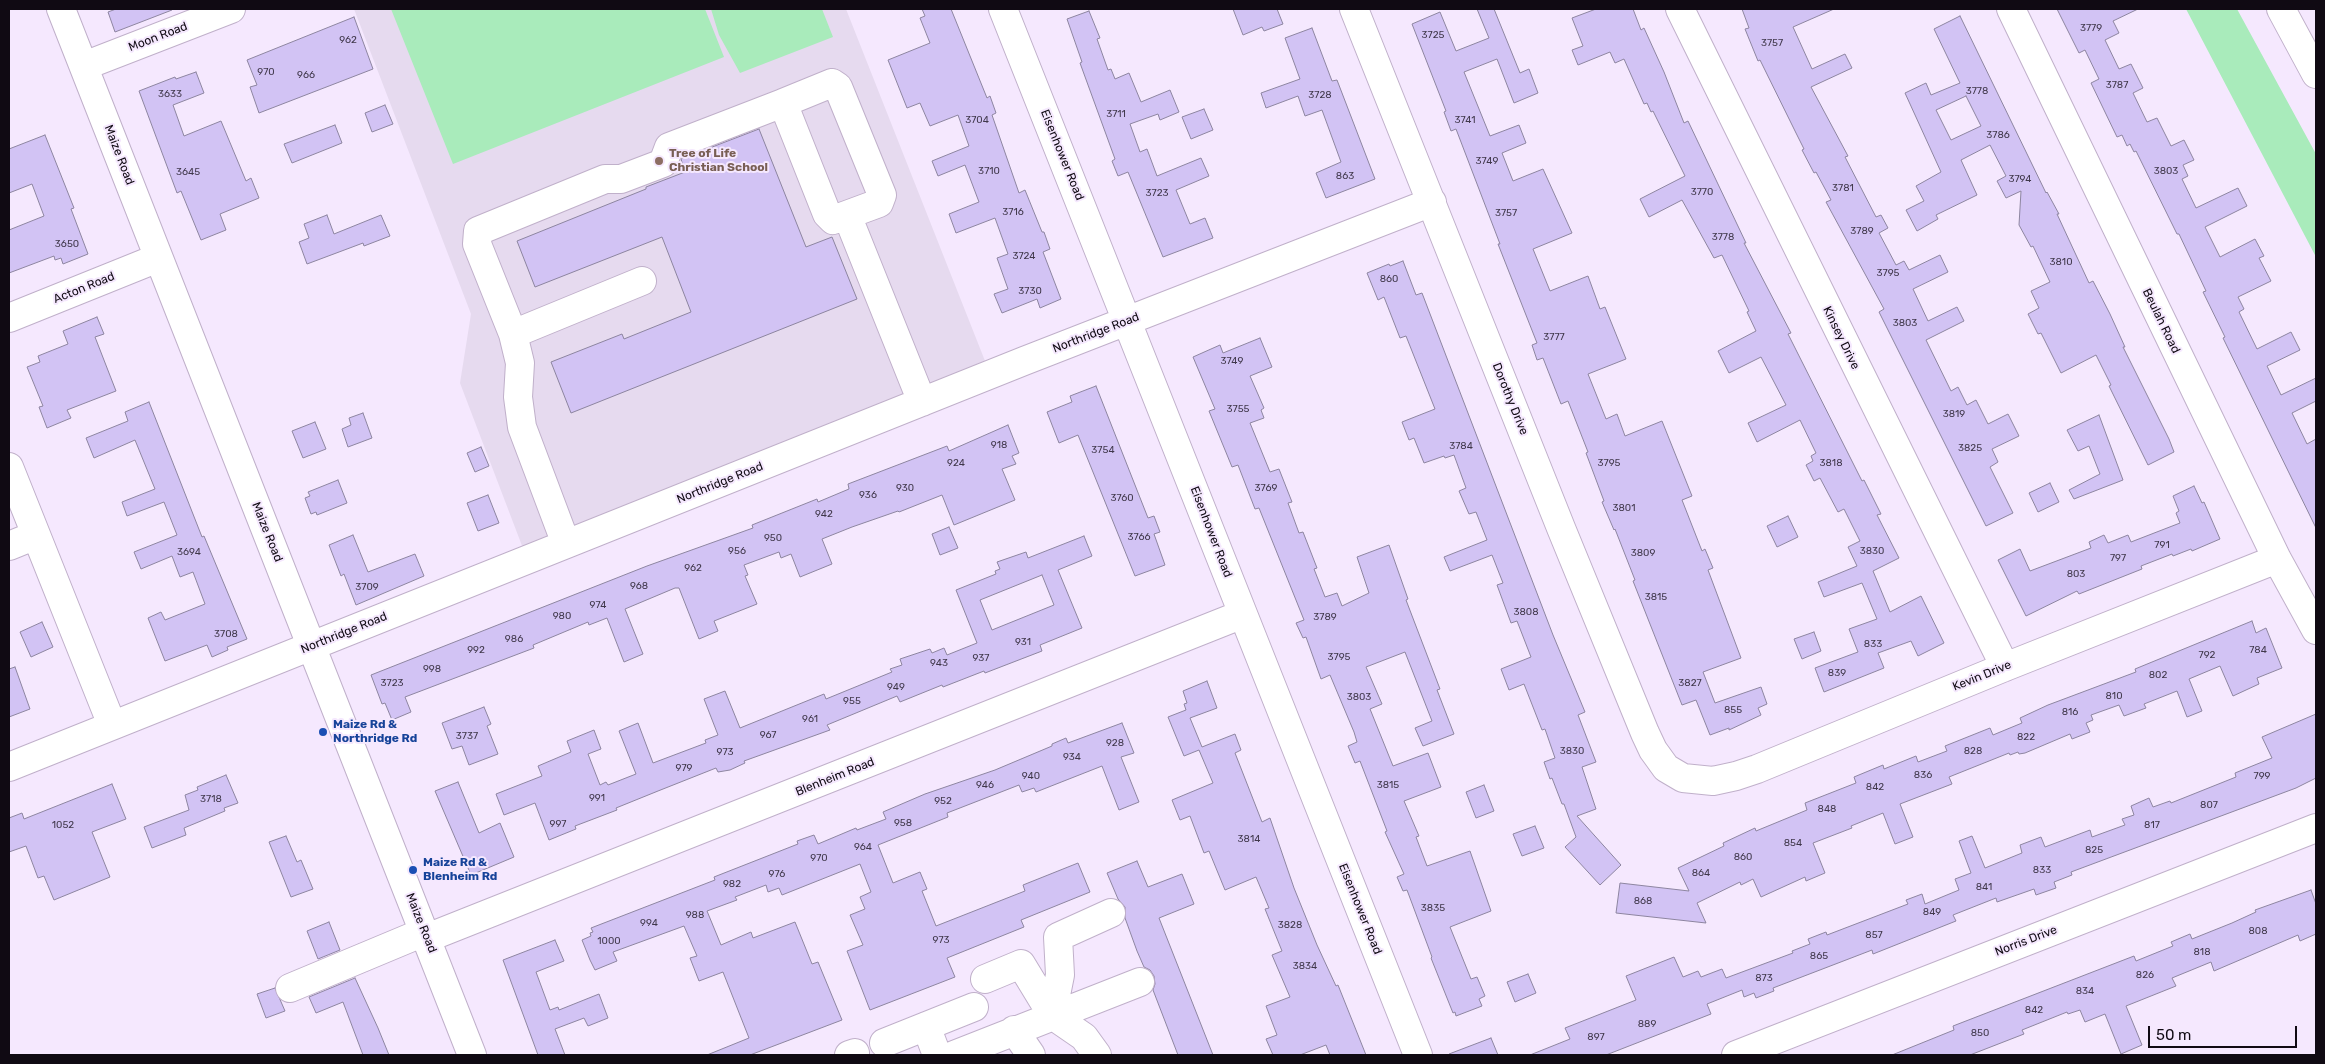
<!DOCTYPE html>
<style>
body{margin:0}
#map{position:relative;width:2325px;height:1064px;overflow:hidden;background:#f5e8fe;font-family:Rubik,sans-serif}
canvas{display:block}
.frame{position:absolute;inset:0;border:10px solid #100a13;pointer-events:none}
.scale{position:absolute;left:2148px;top:1026px;width:149px;height:22px;box-sizing:border-box;border:2px solid #100a13;border-top:0;padding-left:6px;font-size:15px;line-height:18px;white-space:nowrap;color:#100a13;-webkit-text-stroke:4px #f5e8fe;paint-order:stroke}
</style>
<div id="map">
<canvas width="2325" height="1064"></canvas>
<div class="frame"></div>
<div class="scale">50 m</div>
</div>
<script>
const ctx = document.querySelector('canvas').getContext('2d');
ctx.lineJoin = 'round';
function fill(path, color) { ctx.fillStyle = color; ctx.fill(path, 'evenodd'); }
const toPath = rows => new Path2D(rows.map(r => 'M' + r).join(''));
function stroke(path, color, width, dash) { ctx.strokeStyle = color; ctx.lineWidth = width; ctx.lineCap = dash ? 'butt' : 'round'; ctx.setLineDash(dash || []); ctx.stroke(path); }
function label(font, color, halo, rows, align = 'center') {
  ctx.font = font + ' Rubik,sans-serif'; ctx.lineWidth = 4; ctx.setLineDash([]); ctx.textBaseline = 'middle'; ctx.strokeStyle = halo; ctx.fillStyle = color; for (const [text, x, y, turn = 0] of rows) {
    ctx.save(); ctx.translate(x, y); ctx.rotate((+turn || 0) * Math.PI / 180); ctx.textAlign = isNaN(turn) ? turn : align; if (halo) ctx.strokeText(text, 0, 0); ctx.fillText(text, 0, 0); ctx.restore();
  }
}
const education = toPath([
 [354,9,846,9,987,366,524,551,460,383,471,314]
]);
const green = toPath([
 [391,9,705,9,724,57,453,164],
 [711,9,822,9,833,37,740,73,719,35],
 [2186,9,2237,9,2316,154,2316,257]
]);
const building = toPath([
 [116,9,172,9,172,10,115,32,108,12,116,9],
 [922,9,951,9,987,98,990,96,996,113,992,115,1019,193,1025,190,1042,232,1044,232,1050,249,1043,252,1061,299,1040,308,1037,299,1002,313,994,294,1008,289,997,258,1008,254,995,218,956,233,949,214,979,202,965,165,938,176,932,161,969,146,958,115,930,126,920,103,907,108,888,60,930,43,920,18,925,16,922,9],
 [1233,9,1277,9,1283,24,1264,31,1262,27,1243,35,1233,9],
 [1477,9,1494,9,1520,73,1529,69,1538,93,1514,103,1497,59,1464,72,1490,136,1519,125,1526,143,1502,153,1513,181,1543,169,1572,233,1533,249,1550,291,1588,276,1600,309,1605,307,1626,359,1588,374,1606,419,1617,414,1625,436,1662,421,1692,496,1682,500,1702,551,1705,549,1713,568,1708,570,1741,658,1703,672,1715,703,1761,687,1767,704,1758,708,1761,715,1729,730,1729,728,1710,735,1696,700,1682,705,1633,581,1635,580,1615,529,1614,530,1602,502,1604,501,1586,453,1588,452,1568,401,1561,404,1543,358,1537,360,1532,345,1537,343,1498,244,1500,244,1456,129,1451,131,1444,112,1446,111,1412,24,1440,12,1456,51,1489,38,1477,9],
 [1596,9,1633,9,1641,30,1644,28,1664,72,1684,123,1688,121,1746,243,1744,243,1791,333,1788,334,1862,481,1864,480,1881,514,1877,515,1899,558,1873,571,1890,612,1921,596,1944,643,1918,656,1911,641,1878,653,1884,668,1824,692,1815,668,1858,652,1849,629,1877,619,1862,583,1824,597,1818,582,1857,566,1848,547,1860,541,1844,509,1838,512,1820,478,1814,481,1806,465,1813,461,1811,456,1816,453,1800,420,1757,442,1748,423,1786,405,1761,357,1729,373,1718,351,1756,331,1747,312,1749,311,1722,255,1714,258,1682,200,1649,217,1640,199,1685,176,1653,111,1651,112,1647,103,1644,104,1624,59,1615,63,1610,52,1578,65,1572,50,1583,46,1572,18,1596,9],
 [1742,9,1834,9,1793,27,1812,69,1845,54,1852,68,1811,87,1848,156,1845,157,1876,217,1881,215,1888,228,1879,233,1896,265,1904,261,1909,270,1940,255,1948,272,1913,289,1928,321,1957,307,1964,321,1926,340,1951,391,1958,387,1967,405,1976,400,1988,424,2008,414,2019,436,1992,449,1998,462,1990,467,2013,513,1986,526,1879,312,1884,309,1826,202,1831,200,1816,172,1814,173,1802,150,1804,149,1796,133,1760,60,1758,61,1745,29,1749,28,1742,9],
 [2057,9,2138,9,2113,21,2119,33,2105,40,2119,69,2131,64,2143,88,2133,93,2147,122,2157,118,2171,146,2184,140,2194,160,2183,165,2188,176,2182,179,2196,208,2238,188,2247,206,2205,227,2220,257,2255,239,2264,256,2259,258,2271,281,2238,297,2244,309,2239,312,2257,349,2291,332,2300,350,2267,366,2281,395,2316,378,2316,401,2292,413,2307,444,2316,439,2316,528,2223,338,2225,337,2203,292,2206,291,2179,234,2177,234,2136,151,2134,152,2130,144,2127,146,2122,135,2117,137,2091,83,2099,79,2085,50,2079,53,2057,9],
 [1089,11,1100,38,1097,39,1108,70,1111,69,1115,79,1129,73,1141,102,1170,90,1179,112,1160,120,1158,114,1130,124,1140,152,1147,149,1157,176,1201,158,1209,176,1176,190,1190,224,1205,218,1213,238,1163,257,1128,172,1118,176,1112,161,1115,159,1080,63,1082,62,1067,19,1089,11],
 [1960,16,2046,193,2047,192,2059,214,2057,214,2089,283,2093,281,2110,314,2125,347,2123,347,2169,439,2174,452,2148,465,2109,386,2111,385,2096,355,2061,373,2041,333,2038,334,2028,314,2039,308,2031,291,2050,282,2033,246,2031,247,2019,225,2021,191,2006,198,1997,181,2006,176,1990,145,1961,160,1977,195,1936,215,1938,219,1917,231,1906,210,1924,201,1916,186,1941,172,1905,93,1926,83,1931,95,1960,83,1934,29,1960,16],
 [1966,96,1981,126,1951,140,1936,110,1966,96],
 [354,17,373,69,259,113,250,87,257,85,247,60,354,17],
 [1312,28,1332,81,1337,80,1375,179,1326,198,1316,173,1341,162,1322,110,1305,116,1298,96,1266,108,1261,93,1300,79,1285,38,1312,28],
 [196,72,204,93,173,105,184,136,221,121,246,181,251,178,259,198,220,214,226,230,201,240,181,191,177,193,139,91,175,77,176,79,196,72],
 [385,105,393,124,372,132,365,113,385,105],
 [1204,109,1213,130,1191,139,1182,117,1204,109],
 [335,125,342,143,292,163,284,144,335,125],
 [759,129,806,247,832,237,857,299,571,413,551,362,622,334,624,339,691,312,662,237,535,287,517,241,646,189,646,187,685,172,681,159,759,129],
 [45,135,74,208,71,209,88,254,63,264,61,258,55,260,54,256,9,273,9,230,44,216,32,184,9,193,9,149,45,135],
 [327,215,334,234,381,215,390,236,364,246,363,243,307,264,299,242,309,238,304,224,327,215],
 [1403,261,1416,295,1422,293,1553,635,1585,712,1578,715,1596,762,1582,767,1596,809,1577,816,1621,865,1600,885,1565,847,1576,837,1564,804,1562,804,1552,778,1550,779,1544,762,1555,758,1545,729,1542,730,1524,684,1509,690,1501,669,1531,657,1517,621,1511,623,1497,585,1503,583,1492,555,1450,571,1444,557,1487,540,1476,512,1469,514,1459,491,1466,488,1454,455,1445,458,1444,456,1424,463,1414,438,1409,440,1402,422,1435,409,1406,336,1400,338,1384,297,1378,300,1367,273,1389,264,1390,266,1403,261],
 [97,317,104,334,95,337,116,391,67,410,71,418,47,428,39,407,43,406,27,367,40,362,38,356,68,344,63,331,97,317],
 [1260,338,1272,367,1250,376,1264,408,1261,410,1264,418,1250,423,1270,472,1279,469,1292,502,1288,503,1299,533,1303,532,1317,568,1314,569,1325,597,1337,593,1342,606,1369,593,1357,557,1389,545,1408,599,1406,600,1440,689,1437,690,1454,734,1423,746,1415,728,1432,721,1405,652,1366,667,1382,704,1370,709,1393,766,1428,753,1441,787,1404,801,1419,836,1416,837,1427,866,1470,851,1491,911,1450,927,1471,979,1477,977,1485,996,1479,999,1482,1006,1456,1016,1455,1012,1453,1013,1431,958,1432,957,1407,890,1403,891,1397,877,1404,874,1385,832,1387,831,1360,761,1355,763,1348,746,1357,742,1354,732,1330,675,1321,679,1306,637,1303,638,1296,623,1304,620,1259,508,1255,509,1238,465,1232,467,1209,411,1215,409,1193,357,1220,345,1223,353,1260,338],
 [1096,386,1148,518,1154,516,1160,532,1154,534,1165,565,1135,576,1078,435,1059,443,1047,412,1072,402,1070,396,1096,386],
 [149,402,202,537,204,536,247,639,227,647,228,650,212,657,207,645,165,661,148,618,161,612,165,620,205,604,193,572,180,577,172,556,141,569,134,552,177,535,164,502,127,516,122,502,155,489,135,440,94,458,86,438,128,421,125,412,149,402],
 [363,413,372,438,348,447,342,429,351,425,349,418,363,413],
 [2099,415,2123,480,2074,499,2069,490,2100,474,2089,446,2078,451,2067,430,2099,415],
 [315,422,326,449,303,458,292,431,315,422],
 [1008,425,1019,453,1012,456,1016,464,1002,469,1015,500,954,525,942,495,899,512,898,511,852,527,822,539,832,564,800,577,791,554,781,558,779,552,744,565,748,575,745,576,757,604,714,621,718,631,699,639,679,588,675,588,625,609,643,654,624,662,607,618,589,625,588,622,533,645,534,648,405,697,411,712,392,720,385,703,382,704,371,675,647,566,753,528,752,525,817,499,818,502,849,489,848,484,947,446,949,451,1008,425],
 [481,447,489,466,475,472,467,453,481,447],
 [338,480,347,503,317,515,316,512,311,514,305,498,310,496,308,492,338,480],
 [2050,483,2059,502,2038,512,2029,493,2050,483],
 [2194,486,2202,503,2204,502,2220,539,2192,551,2191,549,2173,556,2172,554,2141,566,2142,569,2079,594,2077,591,2026,616,1998,560,2020,549,2030,571,2091,548,2089,542,2104,535,2108,543,2128,535,2131,542,2180,523,2176,513,2179,511,2173,496,2194,486],
 [488,495,499,523,478,531,467,503,488,495],
 [1788,516,1798,537,1777,547,1767,526,1788,516],
 [949,527,958,548,940,555,932,534,949,527],
 [353,535,368,572,415,554,424,576,356,605,344,574,341,576,329,545,353,535],
 [1084,536,1092,556,1058,570,1082,628,1040,645,1042,651,985,673,984,671,943,687,942,685,900,702,897,696,827,725,830,730,744,761,745,763,730,770,718,772,716,768,658,791,616,808,617,810,575,826,576,829,549,840,535,803,504,815,496,794,542,776,538,766,571,752,567,741,594,730,601,749,588,754,600,785,606,782,608,785,636,774,619,731,638,723,653,763,706,743,705,740,718,735,704,699,725,691,740,728,824,694,826,699,892,672,890,669,902,665,900,659,930,649,932,653,944,648,947,655,977,643,956,590,996,574,995,571,1000,569,997,562,1026,552,1028,558,1084,536],
 [1042,575,1054,605,992,630,980,600,1042,575],
 [2252,621,2256,633,2266,628,2282,668,2257,678,2259,684,2233,696,2220,666,2189,679,2202,711,2187,717,2177,691,2144,704,2146,708,2124,716,2119,705,2091,715,2093,720,2086,723,2090,732,2072,739,2070,734,2025,753,2019,754,2018,752,2010,755,2009,753,1949,777,1952,784,1900,804,1913,837,1895,844,1883,813,1851,826,1852,828,1813,843,1825,873,1806,881,1805,877,1761,897,1753,879,1741,885,1740,882,1697,903,1706,923,1616,913,1620,883,1689,891,1678,868,1724,846,1723,843,1755,828,1756,831,1807,810,1805,803,1856,783,1854,777,1883,765,1884,769,1916,756,1918,762,1947,751,1945,746,1990,728,1993,735,2022,723,2020,718,2048,705,2136,672,2135,669,2252,621],
 [42,622,53,647,31,657,20,632,42,622],
 [1814,632,1821,651,1802,659,1794,639,1814,632],
 [15,667,30,709,9,717,9,669,15,667],
 [1207,681,1217,708,1190,718,1202,747,1235,734,1241,750,1235,753,1262,822,1270,818,1294,888,1317,945,1336,986,1338,985,1366,1055,1330,1055,1326,1045,1300,1055,1273,1055,1266,1039,1277,1035,1266,1006,1290,997,1272,955,1282,951,1265,909,1269,908,1256,877,1225,890,1209,851,1204,853,1190,816,1180,820,1172,800,1213,783,1199,750,1184,756,1168,717,1186,710,1184,704,1187,703,1183,691,1207,681],
 [484,707,491,724,487,726,498,754,469,765,462,746,452,749,442,723,484,707],
 [2316,714,2316,778,2296,788,2071,872,2072,875,2054,882,2056,888,2036,895,2034,889,1997,902,1996,898,1953,915,1956,921,1873,954,1872,950,1773,988,1774,991,1756,998,1754,993,1744,997,1742,990,1707,1004,1711,1014,1606,1055,1530,1055,1570,1039,1565,1028,1636,1000,1626,976,1674,957,1683,977,1698,971,1701,977,1722,969,1726,978,1793,953,1792,951,1810,944,1808,939,1826,932,1827,935,1908,904,1906,900,1922,894,1925,904,1959,890,1955,879,1971,873,1959,841,1972,836,1985,868,2022,853,2020,845,2041,837,2045,847,2090,830,2092,837,2125,825,2122,819,2134,815,2131,806,2149,798,2153,807,2170,801,2171,803,2236,777,2235,773,2272,758,2262,737,2316,714],
 [1122,723,1134,753,1121,757,1139,802,1119,810,1102,766,1036,792,1034,788,1022,792,1019,785,947,813,948,817,878,845,893,883,920,872,927,889,922,891,936,926,1025,891,1023,885,1078,863,1090,892,1021,920,1024,927,947,958,955,977,870,1010,847,951,863,945,850,915,865,909,860,897,871,892,860,864,782,895,779,888,768,892,766,885,735,897,737,900,707,911,721,945,751,932,753,938,795,922,812,964,818,962,842,1020,750,1055,707,1055,749,1038,723,972,699,981,690,958,697,956,684,926,613,952,617,961,595,970,590,960,582,940,591,936,590,933,593,932,591,928,715,880,714,877,798,844,797,841,814,835,818,844,856,828,857,830,886,819,883,812,925,794,995,770,1052,746,1052,744,1066,738,1068,743,1122,723],
 [226,775,238,803,224,808,225,811,184,828,186,835,152,848,144,827,189,810,185,795,198,790,197,787,226,775],
 [458,782,479,833,500,823,514,857,471,875,435,791,458,782],
 [112,784,126,819,92,832,110,877,54,900,44,876,38,878,26,846,9,852,9,818,22,813,24,819,112,784],
 [1484,785,1494,811,1476,818,1466,792,1484,785],
 [1535,826,1544,848,1522,856,1513,834,1535,826],
 [286,836,297,862,301,860,313,889,291,897,269,842,286,836],
 [1137,861,1148,887,1182,874,1194,904,1159,918,1213,1055,1178,1055,1153,990,1155,984,1154,976,1150,970,1144,967,1137,951,1125,918,1125,907,1118,899,1107,873,1137,861],
 [2311,890,2316,904,2316,934,2300,941,2298,935,2214,971,2211,962,2172,978,2176,986,2126,1006,2142,1045,2121,1054,2105,1014,2085,1022,2080,1010,2068,1014,2067,1012,2022,1030,2024,1034,1970,1055,1892,1055,1954,1030,1953,1026,2134,956,2136,961,2173,946,2171,942,2190,934,2192,939,2232,923,2256,912,2255,910,2311,890],
 [329,922,340,950,318,959,307,931,329,922],
 [555,940,564,961,536,972,550,1010,558,1007,559,1010,599,994,608,1018,588,1026,584,1018,555,1029,565,1055,538,1055,503,960,555,940],
 [1528,974,1536,993,1515,1002,1507,982,1528,974],
 [355,978,378,1028,389,1055,363,1055,343,1002,316,1013,309,997,355,978],
 [275,988,285,1011,266,1018,257,994,275,988],
 [1491,1038,1498,1055,1449,1055,1449,1054,1491,1038]
]);
const minor = toPath([
 [61,9,472,1055],
 [1003,9,1418,1055],
 [1354,9,1561,528,1645,733,1653,750,1666,768,1683,778,1713,781,1736,776,1757,769,2005,667,2277,559],
 [1680,9,2005,667],
 [2011,9,2277,559,2316,630],
 [84,66,231,9],
 [832,83,838,87,882,195,879,203,833,220,827,214,783,103,832,83],
 [847,215,922,402],
 [9,318,158,258],
 [513,334,642,281],
 [9,467,112,725],
 [566,544,522,427,518,397,520,363,513,334,477,244,478,231,605,179,621,179,663,163,669,147,783,103],
 [9,546,36,535],
 [9,767,1024,361,1432,202],
 [427,938,1243,614],
 [985,979,1021,964,1052,1015,1084,1037,1097,1055],
 [290,988,424,932],
 [1052,1015,1060,975,1058,937,1111,913],
 [926,1026,937,1055],
 [1014,1030,1031,1055],
 [884,1043,974,1007],
 [849,1055,855,1053],
 [954,1055,1140,982],
 [1736,1055,2316,828]
]);
const highway = toPath([
 [2281,9,2316,74]
]);
const markers = [
 [659,161,5,"#8d6e63"],
 [323,732,5,"#1a4fb4"],
 [413,870,5,"#1a4fb4"]
];
const numberNames = [
 ["3779",2091,28],
 ["3725",1433,35],
 ["962",348,40],
 ["3757",1772,43],
 ["970",266,72],
 ["966",306,75],
 ["3787",2117,85],
 ["3778",1977,91],
 ["3633",170,94],
 ["3728",1320,95],
 ["3711",1116,114],
 ["3704",977,120],
 ["3741",1465,120],
 ["3786",1998,135],
 ["3749",1487,161],
 ["3710",989,171],
 ["3803",2166,171],
 ["3645",188,172],
 ["863",1345,176],
 ["3794",2020,179],
 ["3781",1843,188],
 ["3770",1702,192],
 ["3723",1157,193],
 ["3716",1013,212],
 ["3757",1506,213],
 ["3789",1862,231],
 ["3778",1723,237],
 ["3650",67,244],
 ["3724",1024,256],
 ["3810",2061,262],
 ["3795",1888,273],
 ["860",1389,279],
 ["3730",1030,291],
 ["3803",1905,323],
 ["3777",1554,337],
 ["3749",1232,361],
 ["3755",1238,409],
 ["3819",1954,414],
 ["918",999,445],
 ["3784",1461,446],
 ["3825",1970,448],
 ["3754",1103,450],
 ["924",956,463],
 ["3795",1609,463],
 ["3818",1831,463],
 ["930",905,488],
 ["3769",1266,488],
 ["936",868,495],
 ["3760",1122,498],
 ["3801",1624,508],
 ["942",824,514],
 ["3766",1139,537],
 ["950",773,538],
 ["791",2162,545],
 ["956",737,551],
 ["3830",1872,551],
 ["3694",189,552],
 ["3809",1643,553],
 ["797",2118,558],
 ["962",693,568],
 ["803",2076,574],
 ["968",639,586],
 ["3709",367,587],
 ["3815",1656,597],
 ["974",598,605],
 ["3808",1526,612],
 ["980",562,616],
 ["3789",1325,617],
 ["3708",226,634],
 ["986",514,639],
 ["931",1023,642],
 ["833",1873,644],
 ["992",476,650],
 ["784",2258,650],
 ["792",2207,655],
 ["3795",1339,657],
 ["937",981,658],
 ["943",939,663],
 ["998",432,669],
 ["839",1837,673],
 ["802",2158,675],
 ["3723",392,683],
 ["3827",1690,683],
 ["949",896,687],
 ["810",2114,696],
 ["3803",1359,697],
 ["955",852,701],
 ["855",1733,710],
 ["816",2070,712],
 ["961",810,719],
 ["967",768,735],
 ["3737",467,736],
 ["822",2026,737],
 ["928",1115,743],
 ["3830",1572,751],
 ["828",1973,751],
 ["973",725,752],
 ["934",1072,757],
 ["979",684,768],
 ["836",1923,775],
 ["940",1031,776],
 ["799",2262,776],
 ["946",985,785],
 ["3815",1388,785],
 ["842",1875,787],
 ["991",597,798],
 ["3718",211,799],
 ["952",943,801],
 ["807",2209,805],
 ["848",1827,809],
 ["958",903,823],
 ["997",558,824],
 ["1052",63,825],
 ["817",2152,825],
 ["3814",1249,839],
 ["854",1793,843],
 ["964",863,847],
 ["825",2094,850],
 ["860",1743,857],
 ["970",819,858],
 ["833",2042,870],
 ["864",1701,873],
 ["976",777,874],
 ["982",732,884],
 ["841",1984,887],
 ["868",1643,901],
 ["3835",1433,908],
 ["849",1932,912],
 ["988",695,915],
 ["994",649,923],
 ["3828",1290,925],
 ["808",2258,931],
 ["857",1874,935],
 ["973",941,940],
 ["1000",609,941],
 ["818",2202,952],
 ["865",1819,956],
 ["3834",1305,966],
 ["826",2145,975],
 ["873",1764,978],
 ["834",2085,991],
 ["842",2034,1010],
 ["889",1647,1024],
 ["850",1980,1033],
 ["897",1596,1037]
];
const streetNames = [
 ["Moon Road",158,37,-21],
 ["Maize Road",119,155,69],
 ["Eisenhower Road",1062,155,68],
 ["Acton Road",84,288,-22],
 ["Beulah Road",2161,321,64],
 ["Northridge Road",1096,333,-21],
 ["Kinsey Drive",1841,338,64],
 ["Dorothy Drive",1510,399,68],
 ["Northridge Road",720,483,-22],
 ["Maize Road",267,532,68],
 ["Eisenhower Road",1211,532,69],
 ["Northridge Road",344,633,-22],
 ["Kevin Drive",1982,676,-22],
 ["Blenheim Road",835,777,-22],
 ["Eisenhower Road",1360,909,68],
 ["Maize Road",421,923,68],
 ["Norris Drive",2026,941,-21]
];
const educationNames = [
 ["Tree of Life",669,154],
 ["Christian School",669,168]
];
const transitNames = [
 ["Maize Rd &",333,725],
 ["Northridge Rd",333,739],
 ["Maize Rd &",423,863],
 ["Blenheim Rd",423,877]
];
fill(education, '#e6daef');
fill(green, '#a9ebbb');
fill(building, '#d2c3f4');
stroke(building, '#8d85a0', 1);
stroke(minor, '#c0b0ca', 30);
stroke(highway, '#c0b0ca', 30);
stroke(minor, '#fff', 28);
stroke(highway, '#fff', 28);
for (const [x, y, r, color] of markers) { const dot = new Path2D(); dot.arc(x, y, r, 0, 2 * Math.PI); ctx.fillStyle = color; ctx.fill(dot); stroke(dot, '#f5e8fe', 2); }
label('10px', '#40384b', null, numberNames);
label('12px', '#100a13', '#f5e8fe', streetNames);
label('bold 12px', '#785e54', '#f5e8fe', educationNames, 'left');
label('bold 12px', '#164399', '#f5e8fe', transitNames, 'left');
</script>
